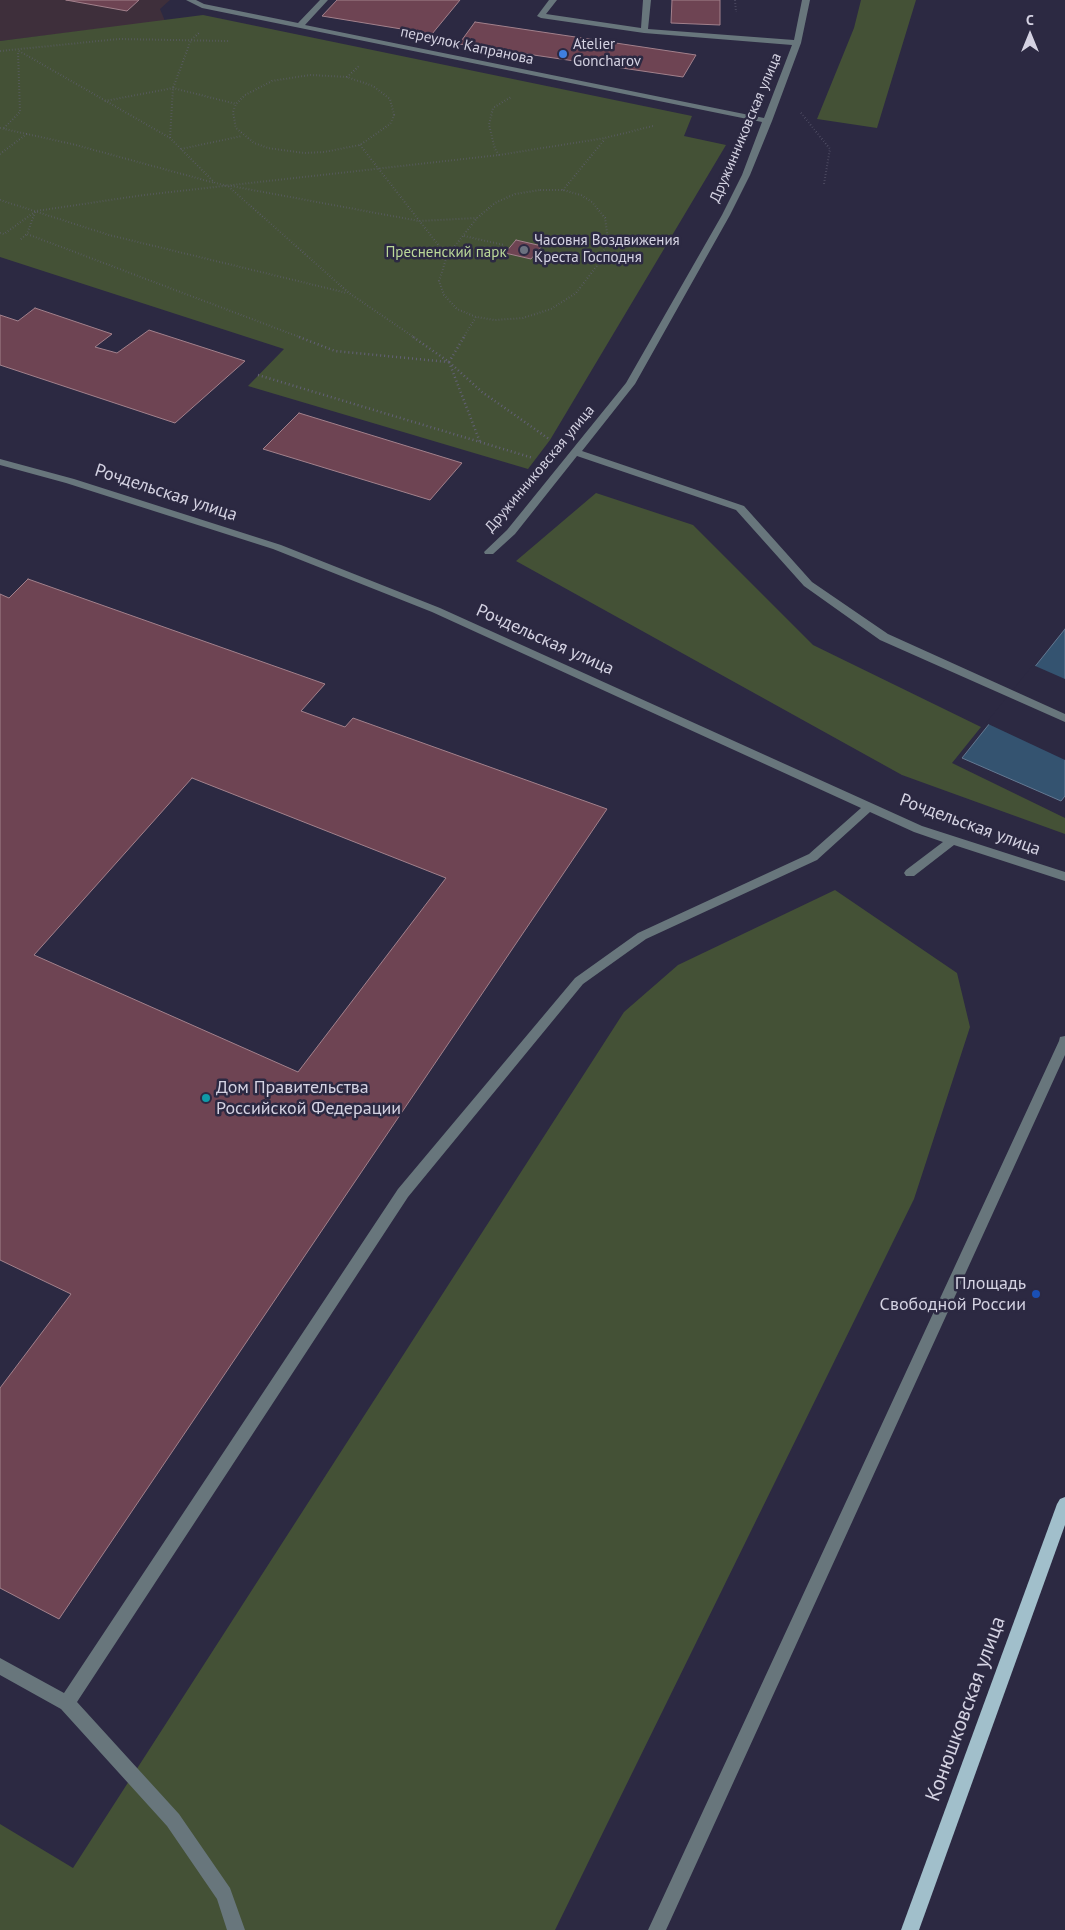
<!DOCTYPE html>
<meta charset="utf-8">
<style>
body{margin:0}
#map{position:relative;width:1065px;height:1930px;overflow:hidden;background:#2c2942;font-family:"PT Sans",sans-serif}
canvas{display:block}
.north{position:absolute;left:1005px;top:10px;width:50px;height:50px;-webkit-text-stroke:4px #2c2942;paint-order:stroke;rotate:0deg;font-size:14px;font-weight:700;line-height:20px;text-align:center;color:#d4d2e2}
.north::after{content:'';display:block;margin:auto;width:18px;height:22px;background:#d4d2e2;clip-path:polygon(50% 0,100% 100%,50% 72%,0 100%)}
</style>
<div id="map">
<canvas width="1065" height="1930"></canvas>
<div class="north">С</div>
</div>
<script>
const ctx = document.querySelector('canvas').getContext('2d');
ctx.lineJoin = 'round';
function fill(path, color) { ctx.fillStyle = color; ctx.fill(path, 'evenodd'); }
const toPath = rows => new Path2D(rows.map(r => 'M' + r).join(''));
function stroke(path, color, width, dash) { ctx.strokeStyle = color; ctx.lineWidth = width; ctx.lineCap = dash ? 'butt' : 'round'; ctx.setLineDash(dash || []); ctx.stroke(path); }
function label(font, color, halo, rows, align = 'center') {
  ctx.font = font + ' "PT Sans",sans-serif'; ctx.lineWidth = 5; ctx.setLineDash([]); ctx.textBaseline = 'middle'; ctx.strokeStyle = halo; ctx.fillStyle = color; for (const [text, x, y, turn = 0] of rows) {
    ctx.save(); ctx.translate(x, y); ctx.rotate((+turn || 0) * Math.PI / 180); ctx.textAlign = isNaN(turn) ? turn : align; if (halo) ctx.strokeText(text, 0, 0); ctx.fillText(text, 0, 0); ctx.restore();
  }
}
const commercial = toPath([
 [0,0,170,0,160,9,165,21,0,41]
]);
const green = toPath([
 [861,0,916,0,877,128,817,119,854,28],
 [203,15,692,116,684,136,726,145,550,440,528,469,248,386,284,349,0,257,0,41],
 [596,493,693,525,813,645,981,727,952,763,1065,818,1065,834,902,775,516,561],
 [835,890,957,973,970,1027,914,1199,555,1930,0,1930,0,1824,73,1868,624,1012,678,965]
]);
const water = toPath([
 [1065,629,1065,796,1061,801,962,758,1065,629]
]);
const pier = toPath([
 [1033,665,1065,679,1065,760,986,723]
]);
const building = toPath([
 [66,0,139,0,127,11,66,0],
 [337,0,460,0,432,34,322,16,337,0],
 [672,0,720,0,720,25,671,23,672,0],
 [475,22,696,55,683,77,459,44,475,22],
 [516,240,542,246,531,259,505,253,516,240],
 [35,308,112,334,95,347,117,353,149,330,245,361,175,423,0,365,0,315,18,321,35,308],
 [299,413,462,463,430,500,263,449,299,413],
 [28,579,325,684,301,711,345,727,353,718,607,809,59,1619,0,1588,0,1388,71,1294,0,1260,0,594,9,598,28,579],
 [192,778,446,878,298,1072,34,955,192,778]
]);
const pathFar1 = toPath([
 [735,0,736,12],
 [0,51,119,39,228,41],
 [19,51,170,138,215,183,228,186,349,293,415,338],
 [310,75,347,77,373,86,390,99,394,115,390,124,360,145,324,152,304,153,268,148,254,143,236,128,233,112,236,104,245,95,272,81,310,75],
 [347,77,359,66],
 [105,101,173,88,236,104],
 [801,113,830,149,824,184],
 [0,128,72,144,215,183],
 [4,128,20,112,18,51],
 [170,138,173,88,191,40,199,33],
 [360,145,447,256],
 [181,149,242,136],
 [0,154,28,133],
 [499,155,495,149,489,125,493,108,511,97],
 [231,186,419,221,477,218],
 [540,190,563,190,581,195,592,202,605,218,608,240,599,263,576,293,551,309,523,318,495,320,476,317,457,309,444,295,439,281,447,256,477,218,495,203,515,194,540,190],
 [563,190,605,139],
 [0,200,109,235,347,293],
 [35,212,27,234,302,338],
 [0,233,4,234,36,211,144,195,499,155,605,138,653,126],
 [464,236,504,245],
 [21,239,27,234],
 [463,338,476,317]
]);
const path = toPath([
 [299,337,335,351,448,362],
 [413,337,449,362,482,392,549,439],
 [449,362,480,442],
 [449,362,464,337],
 [258,375,533,458]
]);
const minor = toPath([
 [186,0,196,0,204,4,298,23,320,0,328,0,305,25,764,118,792,45,644,33,541,18,537,16,549,0,557,0,546,14,641,28,643,0,651,0,648,29,794,40,802,0,810,0,801,43,772,121,750,175,730,215,635,384,582,451,744,506,812,582,888,634,1065,714,1065,722,880,640,804,586,736,510,577,456,515,534,493,554,485,554,484,552,507,530,626,383,722,215,742,175,762,122,202,8,186,0],
 [0,459,74,479,281,545,440,608,922,826,1065,872,1065,881,954,845,914,876,906,876,904,873,906,870,943,842,914,832,870,812,817,860,646,939,583,984,408,1197,77,1702,179,1814,230,1888,245,1930,227,1930,217,1899,167,1826,61,1709,0,1675,0,1658,64,1693,398,1189,575,978,638,933,809,854,861,808,432,612,273,549,66,483,0,465,0,459],
 [1065,1036,1065,1055,666,1930,648,1930,1059,1041,1060,1037,1065,1036]
]);
const major = toPath([
 [1065,1497,1065,1525,919,1930,901,1930,1057,1504,1060,1499,1065,1497]
]);
const markers = [
 [563,54,5,"#3f7fe0"],
 [524,250,5,"#6b7280"],
 [206,1098,5,"#0f9aa8"],
 [1036,1294,5,"#1a4fb4"]
];
const farPoinames = [
 ["Atelier",573,45],
 ["Goncharov",573,62],
 ["Часовня Воздвижения",534,241],
 ["Креста Господня",534,258]
];
const farStreetnames = [
 ["переулок Капранова",467,46,12],
 ["Дружинниковская улица",746,128,-67],
 ["Дружинниковская улица",540,469,-50]
];
const farParknames = [
 ["Пресненский парк",446,253]
];
const streetNames = [
 ["Рочдельская улица",166,493,18],
 ["Рочдельская улица",545,640,24],
 ["Рочдельская улица",970,825,20]
];
const poiNames = [
 ["Дом Правительства",216,1088],
 ["Российской Федерации",216,1109],
 ["Площадь",1026,1284,"right"],
 ["Свободной России",1026,1305,"right"]
];
const nearStreetnames = [
 ["Конюшковская улица",966,1709,-70]
];
fill(commercial, '#3e2f3b');
fill(green, '#445136');
fill(water, '#345370');
stroke(water, '#647992', 1);
fill(pier, '#2c2942');
fill(building, '#6e4453');
stroke(building, '#a2818c', 1);
stroke(pathFar1, '#636177', 2, [0.5, 2.5]);
stroke(path, '#636177', 2.5, [1, 3]);
fill(minor, '#68767c');
fill(major, '#a1bfcb');
for (const [x, y, r, color] of markers) { const dot = new Path2D(); dot.arc(x, y, r, 0, 2 * Math.PI); ctx.fillStyle = color; ctx.fill(dot); stroke(dot, '#2c2942', 2); }
label('15px', '#d4d2e2', '#2c2942', farPoinames, 'left');
label('15px', '#d4d2e2', '#2c2942', farStreetnames);
label('15px', '#bbd898', '#2c2942', farParknames);
label('18px', '#d4d2e2', '#2c2942', streetNames);
label('18px', '#d4d2e2', '#2c2942', poiNames, 'left');
label('21px', '#d4d2e2', '#2c2942', nearStreetnames);
</script>
